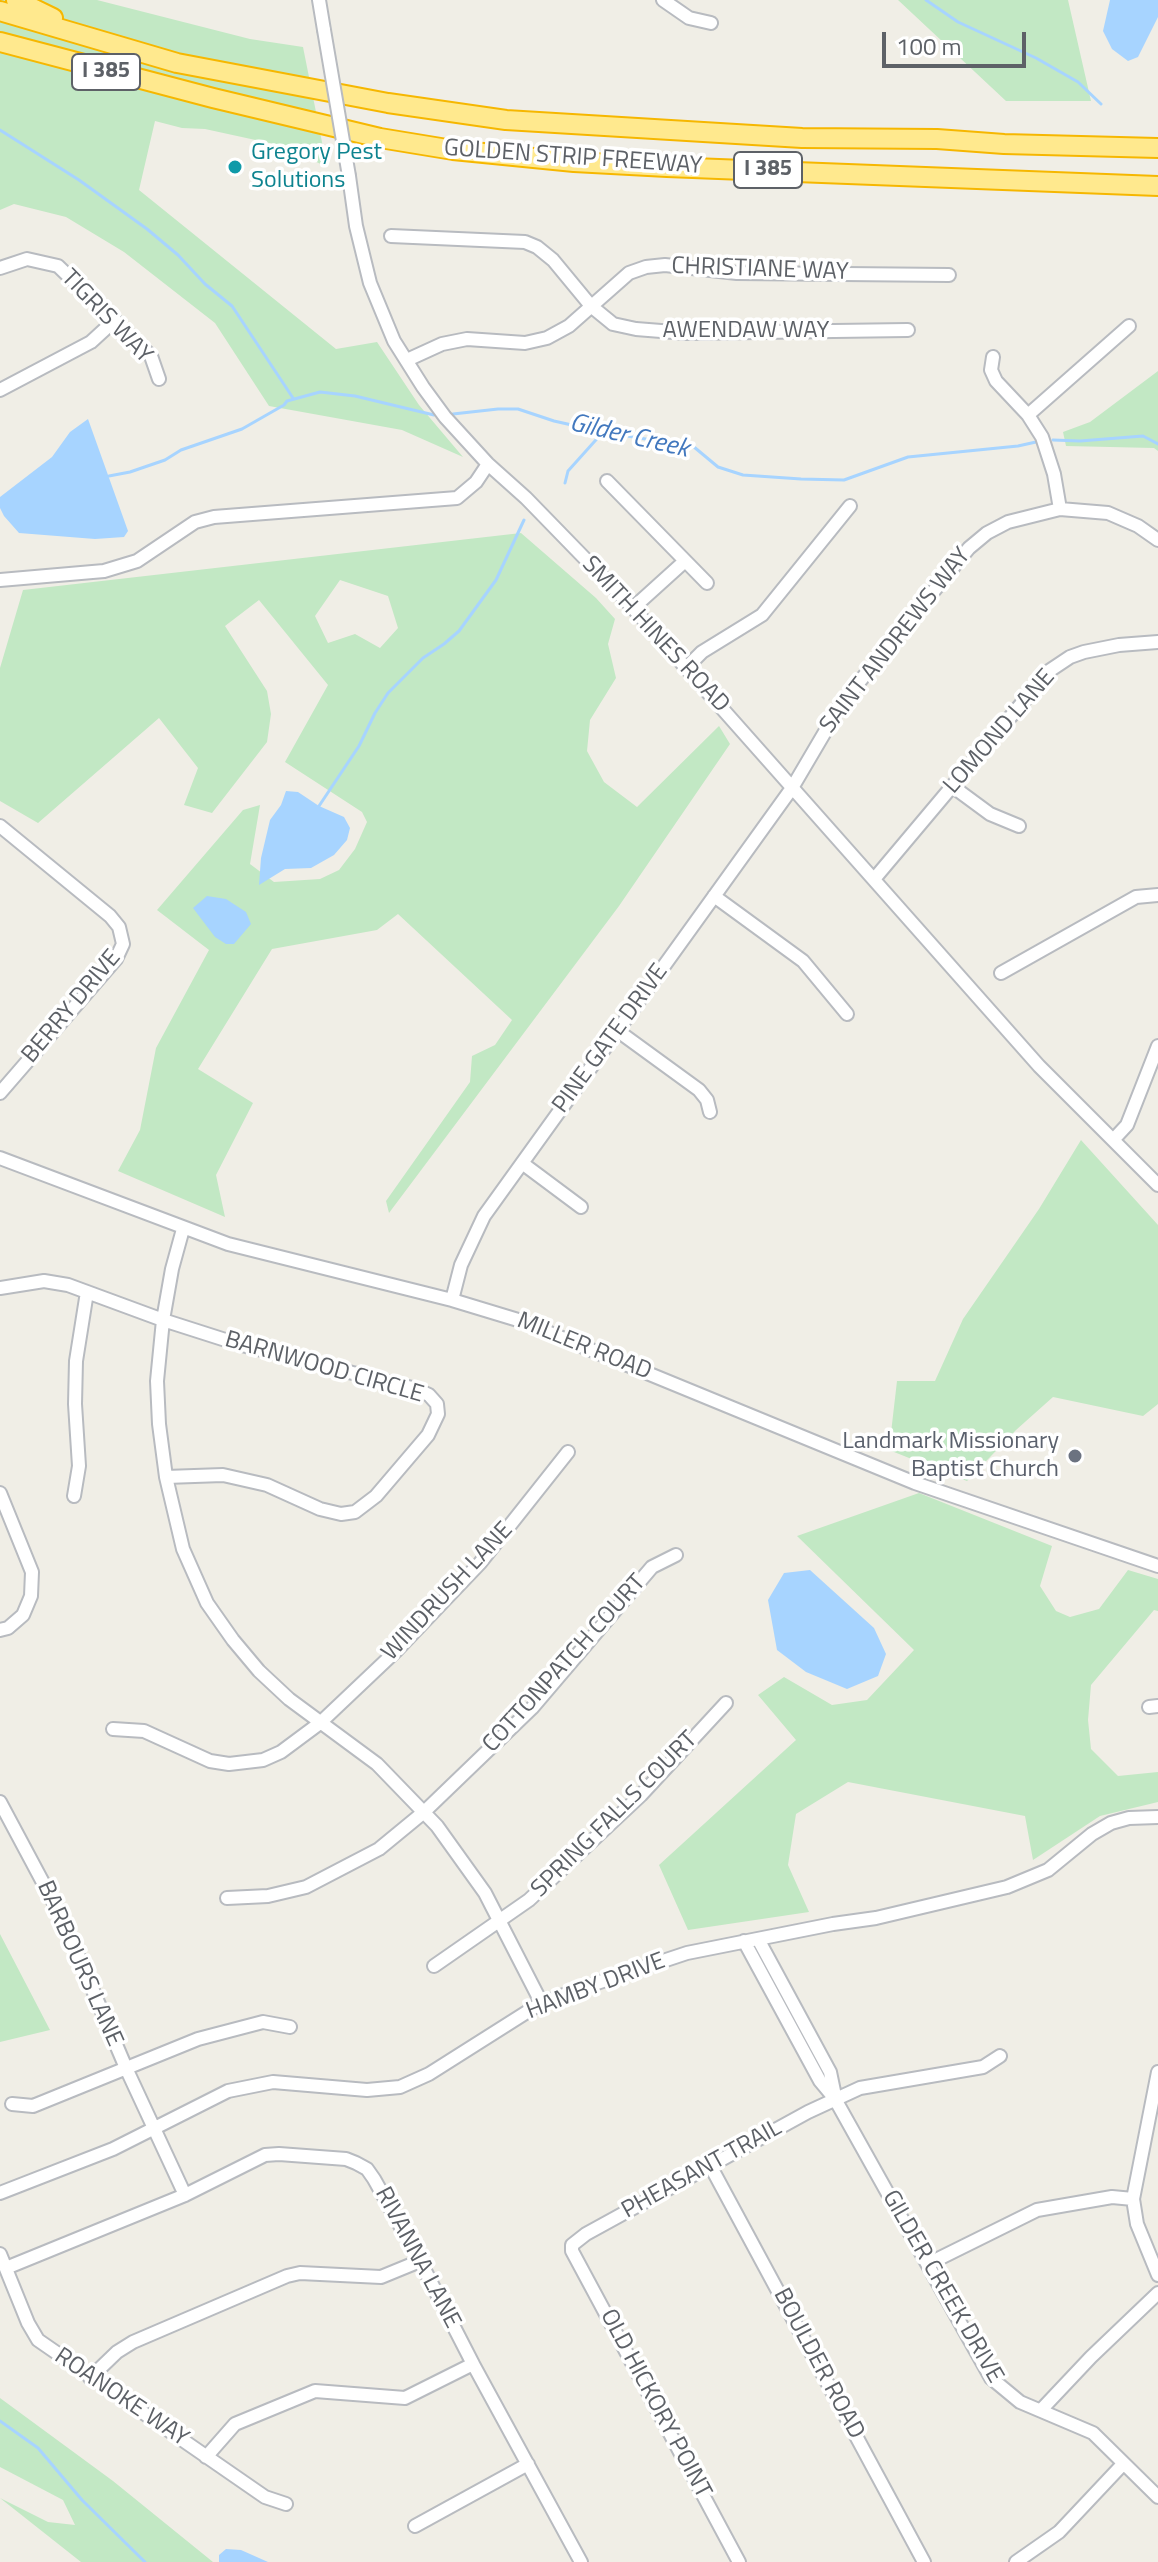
<!DOCTYPE html>
<style>
body{margin:0}
#map{position:relative;width:1158px;height:2562px;overflow:hidden;background:#f0eee6;font-family:"Titillium Web",sans-serif}
canvas{display:block}
.scale{position:absolute;left:882px;top:32px;width:144px;height:36px;box-sizing:border-box;border:4px solid #5d6167;border-top:0;padding-left:10px;font-size:24px;line-height:28px;white-space:nowrap;color:#5d6167;-webkit-text-stroke:6px #fff;paint-order:stroke}
</style>
<div id="map">
<canvas width="1158" height="2562"></canvas>
<div class="scale">100 m</div>
</div>
<script>
const ctx = document.querySelector('canvas').getContext('2d');
ctx.lineJoin = 'round';
function fill(path, color) { ctx.fillStyle = color; ctx.fill(path, 'evenodd'); }
const toPath = rows => new Path2D(rows.map(r => 'M' + r).join(''));
function stroke(path, color, width, dash) { ctx.strokeStyle = color; ctx.lineWidth = width; ctx.lineCap = dash ? 'butt' : 'round'; ctx.setLineDash(dash || []); ctx.stroke(path); }
function label(font, color, halo, rows, align = 'center') {
  ctx.font = font + ' "Titillium Web",sans-serif'; ctx.lineWidth = 7; ctx.setLineDash([]); ctx.textBaseline = 'middle'; ctx.strokeStyle = halo; ctx.fillStyle = color; for (const [text, x, y, turn = 0] of rows) {
    ctx.save(); ctx.translate(x, y); ctx.rotate((+turn || 0) * Math.PI / 180); ctx.textAlign = isNaN(turn) ? turn : align; if (halo) ctx.strokeText(text, 0, 0); ctx.fillText(text, 0, 0); ctx.restore();
  }
}
const green = toPath([
 [0,0,97,0,250,39,303,47,327,167,283,146,205,129,182,128,155,121,139,190,336,349,377,342,419,405,463,457,402,430,269,406,215,323,124,252,66,217,14,204,0,210],
 [898,0,1068,0,1091,101,1006,101],
 [1158,371,1158,451,1154,448,1066,446,1063,432,1090,422],
 [521,533,596,598,615,619,608,644,616,678,590,720,587,751,604,782,637,807,719,726,730,744,619,906,389,1213,386,1201,470,1082,472,1056,495,1045,512,1020,398,914,377,930,272,949,198,1069,253,1103,216,1175,225,1217,118,1171,140,1130,156,1048,209,950,157,910,243,810,260,805,250,864,274,882,320,879,339,870,355,849,367,822,362,812,285,762,328,685,259,600,225,626,267,691,271,714,267,742,212,813,184,805,198,768,159,718,38,823,0,801,0,668,23,590],
 [340,580,388,596,398,628,380,648,355,634,328,643,315,616],
 [1081,1140,1158,1225,1158,1404,1143,1416,1053,1397,1016,1430,967,1481,889,1450,897,1381,935,1381,963,1319,1039,1209],
 [919,1493,1052,1546,1040,1586,1056,1611,1070,1617,1099,1609,1128,1570,1158,1579,1158,1611,1154,1610,1091,1685,1088,1720,1091,1749,1118,1776,1158,1772,1158,1802,1100,1816,1033,1860,1025,1816,848,1782,796,1814,788,1865,809,1912,688,1930,659,1865,796,1740,758,1695,784,1677,832,1705,867,1700,914,1650,797,1536],
 [0,1934,50,2030,0,2042],
 [0,2398,113,2481,213,2562,81,2562,0,2498,48,2522,75,2525,63,2500,0,2467]
]);
const water = toPath([
 [1110,0,1158,0,1158,17,1138,57,1128,61,1112,49,1103,31],
 [88,419,128,531,124,537,95,539,19,533,4,516,0,508,0,497,52,457,70,432],
 [286,791,298,792,319,806,344,817,350,828,347,840,334,855,311,868,285,869,259,885,261,858,270,820,281,805],
 [207,896,226,899,246,912,251,924,234,944,226,944,215,937,193,908],
 [810,1570,874,1628,886,1654,878,1676,847,1689,806,1672,777,1650,768,1600,784,1573],
 [226,2549,241,2550,268,2562,219,2562,219,2555]
]);
const stream = toPath([
 [926,0,958,22,1036,58,1078,82,1101,104],
 [0,130,79,180,147,229,178,255,205,284,232,306,293,398],
 [453,414,498,409,518,409,554,421,603,432,694,447,718,467,743,475,801,479,844,480,908,457,1018,446,1036,442],
 [1053,440,1080,441,1143,436,1158,444],
 [109,476,130,472,165,460,181,450,242,429,284,405,287,401,320,392,355,396,434,415],
 [565,483,568,471,603,432],
 [319,806,359,746,375,713,388,693,423,658,444,644,459,631,496,580,524,520],
 [0,2421,38,2448,82,2500,145,2562]
]);
const minor = toPath([
 [319,0,324,30],
 [663,0,689,18,711,23],
 [349,176,356,226,370,283,394,341,423,387,445,417,488,464,526,498,633,608,1039,1066,1158,1185],
 [391,236,525,242,537,247,553,260,591,306,613,324,636,329,686,333,908,330],
 [0,268,27,259,58,266,151,356,159,379],
 [993,357,991,370,996,381,1028,415,1042,437,1054,474,1060,509],
 [407,360,442,344,467,339,525,343,547,338,569,326,629,273,646,267,665,265,737,273,949,275],
 [0,390,91,342,115,320],
 [1028,415,1129,326],
 [607,481,707,583],
 [0,580,104,571,137,561,195,522,214,517,457,498,476,482,488,464],
 [633,608,685,561],
 [687,667,702,652,762,615,850,506],
 [952,786,990,814,1019,826],
 [0,826,110,916,119,927,123,944,116,959,0,1093],
 [875,878,1049,671,1070,657,1084,652,1119,645,1158,642],
 [714,896,803,961,847,1014],
 [1001,973,1136,897,1158,895],
 [618,1031,699,1090,707,1100,710,1112],
 [1114,1139,1127,1125,1158,1046],
 [0,1158,228,1244,452,1300,518,1320,915,1483,1158,1566],
 [522,1163,581,1207],
 [183,1229,172,1269,163,1320,157,1381,159,1424,166,1477,183,1549,207,1603,233,1640,259,1671,289,1699,377,1764,437,1826,485,1893,542,2004],
 [0,1288,44,1281,68,1285,163,1320,238,1344,416,1389,429,1395,437,1404,438,1414,428,1435,376,1496,355,1512,341,1514,320,1509,267,1485,223,1475,166,1477],
 [452,1300,461,1265,484,1216,792,788,842,703,969,548,987,533,1008,522,1060,509,1108,513,1138,526,1158,540],
 [0,1493,32,1572,31,1596,23,1615,8,1628,0,1630],
 [74,1496,79,1466,75,1404,76,1361,87,1292],
 [1149,1707,1158,1706],
 [113,1729,144,1731,210,1761,229,1764,263,1760,281,1752,320,1723,396,1651,480,1563,568,1452],
 [0,1802,63,1920,126,2068,185,2195],
 [227,1898,268,1896,306,1887,379,1849,424,1812,532,1708,652,1567,676,1555],
 [758,1939,830,2072,835,2096],
 [744,1941,820,2081,835,2099,991,2378,1020,2402,1093,2433,1158,2497],
 [434,1966,529,1900,641,1795,726,1703],
 [1158,2072,1133,2199,1137,2224,1158,2275],
 [12,2104,33,2106,198,2039,263,2022,290,2027],
 [711,2167,924,2562],
 [0,2193,113,2149,228,2091,273,2082,367,2090,400,2087,429,2074,538,2005,582,1988,687,1953,833,1924,876,1918,1007,1887,1048,1870,1092,1834,1111,1823,1129,1818,1158,1817],
 [0,2254,28,2323,38,2340,265,2497,286,2504],
 [928,2264,1037,2210,1112,2197,1133,2199],
 [6,2268,185,2195,265,2155,279,2154,346,2159,356,2163,367,2169,374,2179,420,2261,473,2364,581,2562],
 [90,2378,117,2352,133,2342,287,2276,300,2273,381,2277,420,2261],
 [1041,2410,1091,2357,1158,2293],
 [206,2457,235,2424,315,2391,405,2398,473,2364],
 [415,2526,528,2464],
 [739,2562,572,2251,572,2245,586,2234,808,2112,860,2088,983,2067,1000,2056],
 [1016,2562,1059,2532,1123,2464]
]);
const highway = toPath([
 [16,0,53,18],
 [0,11,177,63,388,103,506,120,802,138,937,139,1004,144,1158,148],
 [0,42,213,98,380,138,453,150,574,162,667,167,1158,186]
]);
const minorBridge = toPath([
 [324,30,349,176]
]);
const markers = [
 [235,167,8,"#0f9aa8"],
 [1075,1456,8,"#6b7280"]
];
const shields = [
 [106,72,68],
 [768,170,68]
];
const shieldNames = [
 ["I 385",106,72],
 ["I 385",768,170]
];
const cultureNames = [
 ["Gregory Pest",251,153],
 ["Solutions",251,181]
];
const streetNames = [
 ["GOLDEN STRIP FREEWAY",573,158,4],
 ["CHRISTIANE WAY",760,270,2],
 ["TIGRIS WAY",106,317,46],
 ["AWENDAW WAY",746,331],
 ["SMITH HINES ROAD",655,635,47],
 ["SAINT ANDREWS WAY",896,641,-52],
 ["LOMOND LANE",1000,732,-49],
 ["BERRY DRIVE",72,1007,-50],
 ["PINE GATE DRIVE",611,1039,-54],
 ["MILLER ROAD",584,1347,22],
 ["BARNWOOD CIRCLE",324,1368,16],
 ["WINDRUSH LANE",448,1592,-47],
 ["COTTONPATCH COURT",565,1664,-48],
 ["SPRING FALLS COURT",615,1815,-45],
 ["BARBOURS LANE",79,1964,66],
 ["HAMBY DRIVE",596,1987,-21],
 ["PHEASANT TRAIL",702,2170,-29],
 ["RIVANNA LANE",417,2258,62],
 ["GILDER CREEK DRIVE",942,2287,60],
 ["BOULDER ROAD",818,2364,62],
 ["ROANOKE WAY",121,2398,34],
 ["OLD HICKORY POINT",655,2404,62]
];
const worshipNames = [
 ["Landmark Missionary",1059,1442],
 ["Baptist Church",1059,1470]
];
const waterNames = [
 ["Gilder Creek",629,437,13]
];
fill(green, '#c2e8c4');
fill(water, '#a7d4ff');
stroke(stream, '#a7d4ff', 3);
stroke(minor, '#b8bbc0', 16);
stroke(highway, '#f6b700', 22);
stroke(minor, '#fff', 12);
stroke(highway, '#ffe98e', 18);
stroke(minorBridge, '#b8bbc0', 16, []);
stroke(minorBridge, '#fff', 12);
for (const [x, y, r, color] of markers) { const dot = new Path2D(); dot.arc(x, y, r, 0, 2 * Math.PI); ctx.fillStyle = color; ctx.fill(dot); stroke(dot, '#fff', 3); }
for (const [x, y, w] of shields) { const box = new Path2D(); box.roundRect(x - w / 2, y - 18, w, 36, 6); ctx.fillStyle = '#fff'; ctx.fill(box); stroke(box, '#5d6167', 2); }
label('bold 22px', '#5d6167', null, shieldNames);
label('24px', '#0d838f', '#fff', cultureNames, 'left');
label('24px', '#5d6167', '#fff', streetNames);
label('24px', '#5b616d', '#fff', worshipNames, 'right');
label('italic 26px', '#4278be', '#fff', waterNames);
</script>
